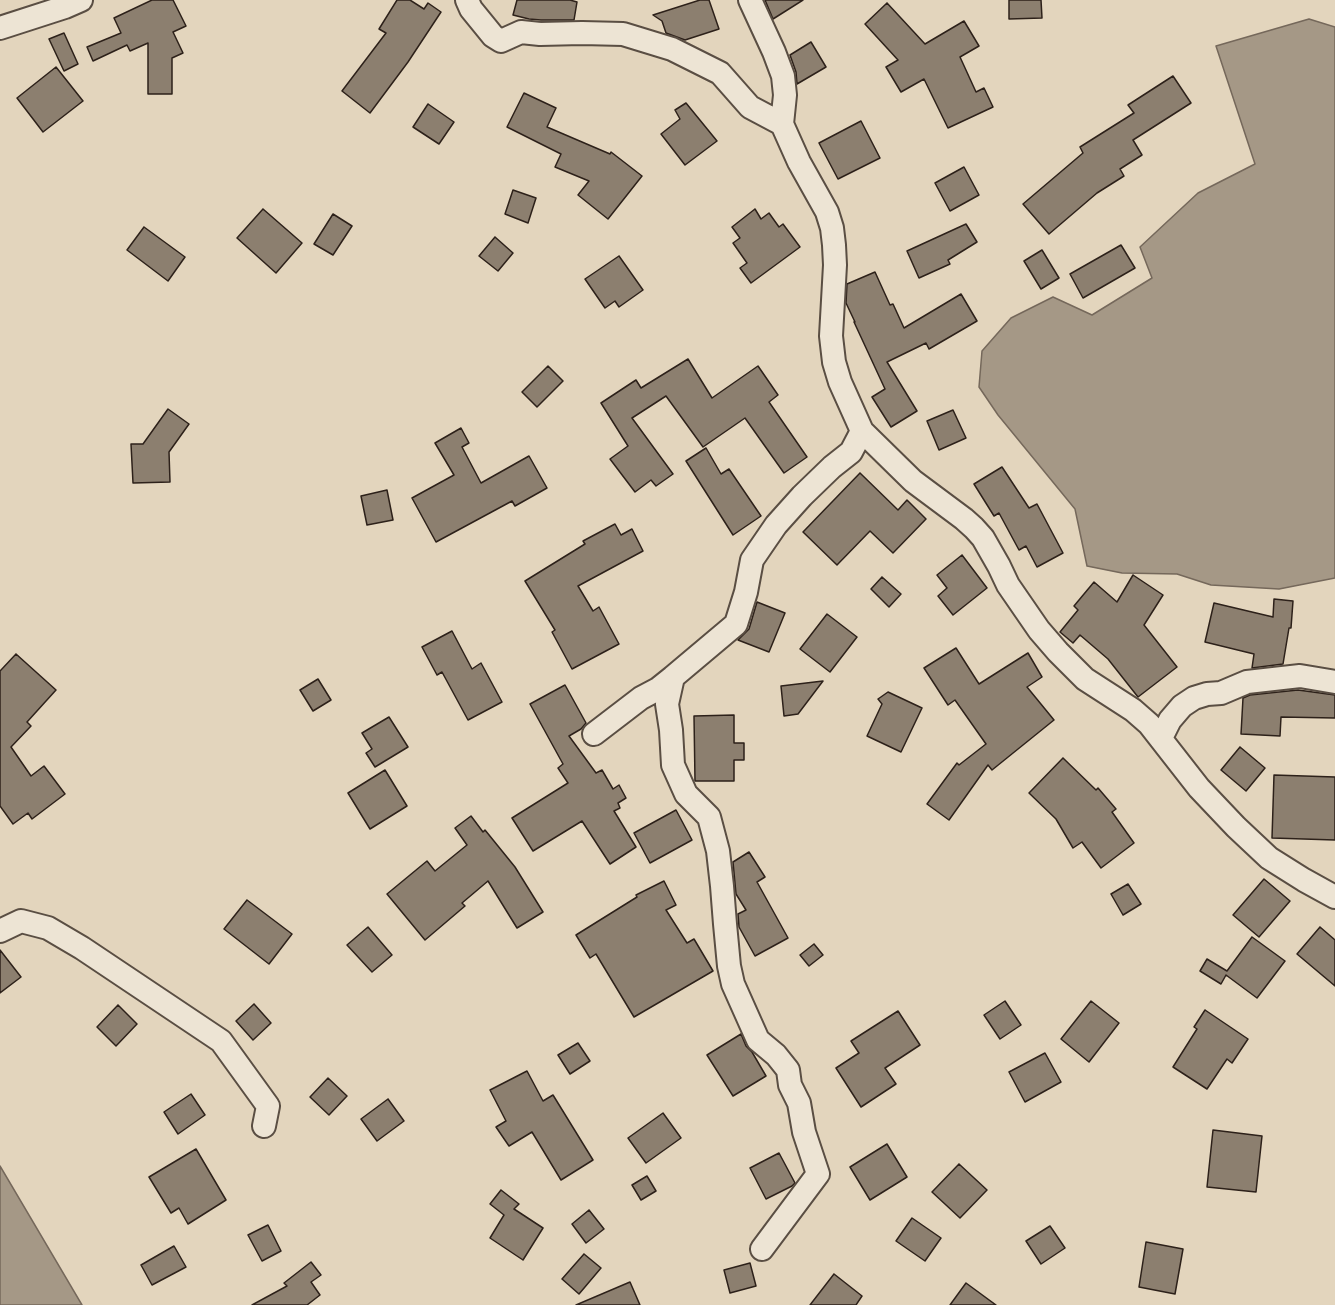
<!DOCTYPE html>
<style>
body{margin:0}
canvas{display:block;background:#e3d5bd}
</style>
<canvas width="1335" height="1305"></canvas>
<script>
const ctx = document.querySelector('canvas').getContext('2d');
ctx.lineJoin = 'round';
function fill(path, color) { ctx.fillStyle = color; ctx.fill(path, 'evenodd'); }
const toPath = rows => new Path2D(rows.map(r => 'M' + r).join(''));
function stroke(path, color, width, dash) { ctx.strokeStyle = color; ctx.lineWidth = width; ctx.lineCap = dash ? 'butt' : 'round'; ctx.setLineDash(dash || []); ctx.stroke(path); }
const water = toPath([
 [1309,19,1335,27,1335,578,1279,589,1211,585,1177,574,1122,573,1087,566,1075,509,998,415,979,387,982,351,1011,318,1053,297,1092,315,1152,278,1140,247,1198,193,1255,164,1216,46,1309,19],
 [0,1166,82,1305,0,1305,0,1166]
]);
const building = toPath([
 [152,0,173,0,186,26,173,32,183,53,172,58,172,94,148,94,148,43,130,51,127,45,93,61,87,47,121,33,114,18,152,0],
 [397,0,410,0,424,9,428,3,441,12,408,62,370,113,342,91,386,33,379,29,397,0],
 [517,0,570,0,577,2,574,20,541,20,529,19,513,15,517,0],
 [700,0,709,0,719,29,685,40,666,33,662,21,653,15,700,0],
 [765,0,803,0,773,19,765,0],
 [1009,0,1041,0,1042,18,1009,19,1009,0],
 [887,3,925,44,964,21,979,46,960,57,976,92,984,88,993,107,948,128,924,79,901,92,886,67,898,60,865,24,887,3],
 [64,33,78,64,64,71,49,39,64,33],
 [811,42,826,67,797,84,796,72,790,55,811,42],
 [56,67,83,101,43,132,17,98,56,67],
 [1173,76,1191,103,1133,140,1142,155,1120,169,1124,176,1097,193,1049,234,1023,204,1083,153,1080,147,1134,113,1128,105,1173,76],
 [524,93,556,108,547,127,610,154,611,152,642,176,608,219,578,195,589,181,555,167,561,154,507,127,524,93],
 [686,103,717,141,685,165,661,134,680,119,675,110,686,103],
 [428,104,454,122,439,144,413,127,428,104],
 [861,121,880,158,838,179,819,143,861,121],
 [964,167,979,195,950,211,935,183,964,167],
 [513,190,536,198,528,223,505,214,513,190],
 [263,209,302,243,276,273,237,238,263,209],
 [755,209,761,219,769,213,779,227,783,224,800,247,751,283,740,268,747,263,733,243,740,238,732,227,755,209],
 [333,214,352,226,333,255,314,244,333,214],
 [966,224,977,242,948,260,950,264,919,278,907,251,966,224],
 [144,227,185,257,168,281,127,250,144,227],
 [495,237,513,253,498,271,479,256,495,237],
 [1121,245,1135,268,1083,298,1070,274,1121,245],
 [1042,250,1059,278,1041,289,1024,261,1042,250],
 [619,256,643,290,619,307,615,301,605,308,585,279,619,256],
 [875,272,890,305,893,304,904,328,961,294,977,321,929,349,926,343,887,362,917,411,891,427,872,397,885,389,854,322,855,322,846,303,847,284,875,272],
 [688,359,712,398,758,366,778,395,769,402,807,457,784,473,745,418,703,447,666,396,632,418,673,474,656,486,651,480,635,492,610,459,628,446,601,403,636,380,641,388,688,359],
 [548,366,563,381,537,407,522,392,548,366],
 [168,409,189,424,169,452,170,482,133,483,131,444,143,444,168,409],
 [953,410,966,438,939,450,927,421,953,410],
 [461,428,469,443,462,447,481,483,529,456,547,488,515,506,512,501,436,542,412,498,454,475,435,443,461,428],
 [706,448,721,474,729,469,761,516,733,535,686,461,706,448],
 [1002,467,1029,508,1037,504,1063,553,1037,567,1026,546,1019,550,999,513,994,516,974,484,1002,467],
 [860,473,898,510,907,500,926,519,893,553,870,531,837,565,803,532,860,473],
 [387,490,393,520,367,525,361,496,387,490],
 [615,524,621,535,632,529,643,551,578,586,593,611,599,607,619,644,572,669,552,632,555,630,525,581,585,544,583,541,615,524],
 [962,555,987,588,953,615,938,596,947,588,937,575,962,555],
 [1133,575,1163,595,1144,625,1177,667,1138,697,1108,659,1080,635,1073,643,1060,632,1078,610,1074,606,1094,582,1117,602,1133,575],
 [882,577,901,594,889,607,871,589,882,577],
 [1274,599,1293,601,1291,628,1289,628,1283,664,1252,668,1254,654,1205,642,1214,603,1273,617,1274,599],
 [757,602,785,613,769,652,738,640,749,629,757,602],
 [827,614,857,637,830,672,800,649,827,614],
 [452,631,472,669,481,663,502,702,468,720,442,672,437,675,422,647,452,631],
 [956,648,979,684,1028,653,1042,677,1027,687,1054,720,992,770,988,765,949,820,927,804,957,763,959,765,986,744,955,700,948,705,924,668,956,648],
 [16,654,56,690,27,722,31,726,11,747,31,776,44,766,65,794,32,819,28,813,13,824,0,806,0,671,16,654],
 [318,679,331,700,313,711,300,690,318,679],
 [823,681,798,714,784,716,781,686,823,681],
 [565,685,586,723,581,729,569,736,596,773,602,770,613,789,619,785,626,798,618,803,620,808,614,811,636,847,610,864,582,821,533,851,512,818,568,783,558,768,563,764,530,704,565,685],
 [1298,690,1335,695,1335,718,1281,717,1280,736,1241,734,1243,698,1250,695,1298,690],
 [888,692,922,708,901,752,867,736,882,704,878,699,888,692],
 [734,715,734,743,744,743,744,760,734,760,734,781,695,781,694,716,734,715],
 [389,717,408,747,375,767,366,753,372,749,362,733,389,717],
 [1240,747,1265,768,1246,791,1221,770,1240,747],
 [1063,758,1096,790,1098,788,1116,809,1112,812,1134,843,1101,868,1082,842,1073,848,1056,819,1029,793,1063,758],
 [385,770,407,806,370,829,348,793,385,770],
 [1274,775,1335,777,1335,840,1272,838,1274,775],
 [676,810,692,840,650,863,634,833,676,810],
 [471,816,483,832,485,830,515,867,543,912,517,928,488,881,462,903,465,906,425,940,387,894,427,861,435,871,467,845,455,828,471,816],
 [749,852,765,877,757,882,788,938,755,956,739,927,738,914,746,910,736,894,733,862,749,852],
 [1264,879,1290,901,1259,937,1233,915,1264,879],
 [664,881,676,905,666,910,687,943,694,939,713,971,634,1017,596,954,590,958,576,935,637,897,636,895,664,881],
 [1128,884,1141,904,1123,915,1111,894,1128,884],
 [247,900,292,934,269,964,224,929,247,900],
 [368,927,392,955,372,972,347,945,368,927],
 [1320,927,1335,940,1335,986,1297,954,1320,927],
 [1252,937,1285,961,1257,998,1226,975,1221,984,1200,971,1207,959,1227,971,1252,937],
 [814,944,823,955,809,966,800,955,814,944],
 [0,950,21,977,0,993,0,950],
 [1005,1001,1021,1025,1000,1039,984,1015,1005,1001],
 [1091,1001,1119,1023,1089,1062,1061,1039,1091,1001],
 [254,1004,271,1023,253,1040,236,1021,254,1004],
 [118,1005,137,1024,116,1046,97,1027,118,1005],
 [1205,1010,1248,1039,1232,1063,1227,1059,1207,1089,1173,1067,1197,1029,1194,1027,1205,1010],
 [898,1011,920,1045,885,1068,896,1084,861,1107,836,1068,859,1053,851,1041,898,1011],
 [741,1034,746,1046,752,1052,766,1076,733,1096,707,1055,741,1034],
 [578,1043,590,1061,570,1074,558,1055,578,1043],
 [1045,1053,1061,1082,1025,1102,1009,1072,1045,1053],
 [527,1071,543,1101,553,1095,593,1160,561,1180,532,1132,509,1146,496,1127,506,1121,490,1090,527,1071],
 [328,1078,347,1096,329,1115,310,1097,328,1078],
 [191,1094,205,1115,178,1134,164,1112,191,1094],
 [388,1099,404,1121,377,1141,361,1119,388,1099],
 [663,1113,681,1138,646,1163,628,1138,663,1113],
 [1213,1130,1262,1136,1256,1192,1207,1187,1213,1130],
 [887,1144,907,1177,870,1200,850,1167,887,1144],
 [196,1149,226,1200,188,1224,179,1208,171,1213,149,1177,196,1149],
 [779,1153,795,1183,792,1186,766,1199,750,1168,779,1153],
 [959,1164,987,1190,960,1218,932,1192,959,1164],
 [647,1176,656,1191,641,1200,632,1185,647,1176],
 [501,1190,519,1204,514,1209,543,1228,523,1260,490,1238,504,1215,490,1204,501,1190],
 [589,1210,604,1229,586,1243,572,1224,589,1210],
 [912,1218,941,1238,925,1261,896,1241,912,1218],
 [268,1225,281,1251,262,1261,248,1235,268,1225],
 [1050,1226,1065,1248,1041,1264,1026,1241,1050,1226],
 [1146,1242,1183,1249,1175,1294,1139,1287,1146,1242],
 [174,1246,186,1267,152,1285,141,1265,174,1246],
 [584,1254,601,1268,579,1294,562,1279,584,1254],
 [311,1262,321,1275,311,1282,320,1295,307,1305,252,1305,287,1286,284,1283,311,1262],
 [750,1263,756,1286,730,1293,724,1270,750,1263],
 [834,1274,862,1296,856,1305,810,1305,834,1274],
 [630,1282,640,1305,576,1305,630,1282],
 [966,1283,996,1305,950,1305,966,1283]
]);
const minor = toPath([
 [467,0,471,9,493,36,501,41,521,32,540,34,582,33,623,34,672,49,720,73,750,107,782,124,799,162,827,212,832,228,834,245,835,265,831,336,834,362,840,382,862,431,913,481,964,519,974,528,983,538,999,566,1008,585,1039,630,1058,652,1085,679,1133,710,1149,724,1199,788,1236,827,1269,858,1304,880,1335,897],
 [750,0,774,52,783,76,785,95,782,124],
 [0,28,65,7,81,0],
 [594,734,641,698,658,689,673,677],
 [1161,738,1170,720,1182,706,1194,698,1207,694,1221,693,1247,682,1300,676,1335,682],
 [0,931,21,921,48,928,82,948,221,1041,268,1106,264,1126],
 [762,1249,818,1174,804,1132,799,1103,790,1085,788,1070,776,1055,758,1040,733,984,729,966,725,924,722,886,718,851,709,817,686,794,673,765,671,730,667,704,673,677,736,624,746,592,752,560,776,525,802,496,832,467,851,452,862,431]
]);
fill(water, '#a59886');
stroke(water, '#75685b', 1.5);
fill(building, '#8c7f6f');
stroke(building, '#2d211a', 1.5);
stroke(minor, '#5a4e43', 26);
stroke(minor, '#ede4d4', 22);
</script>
